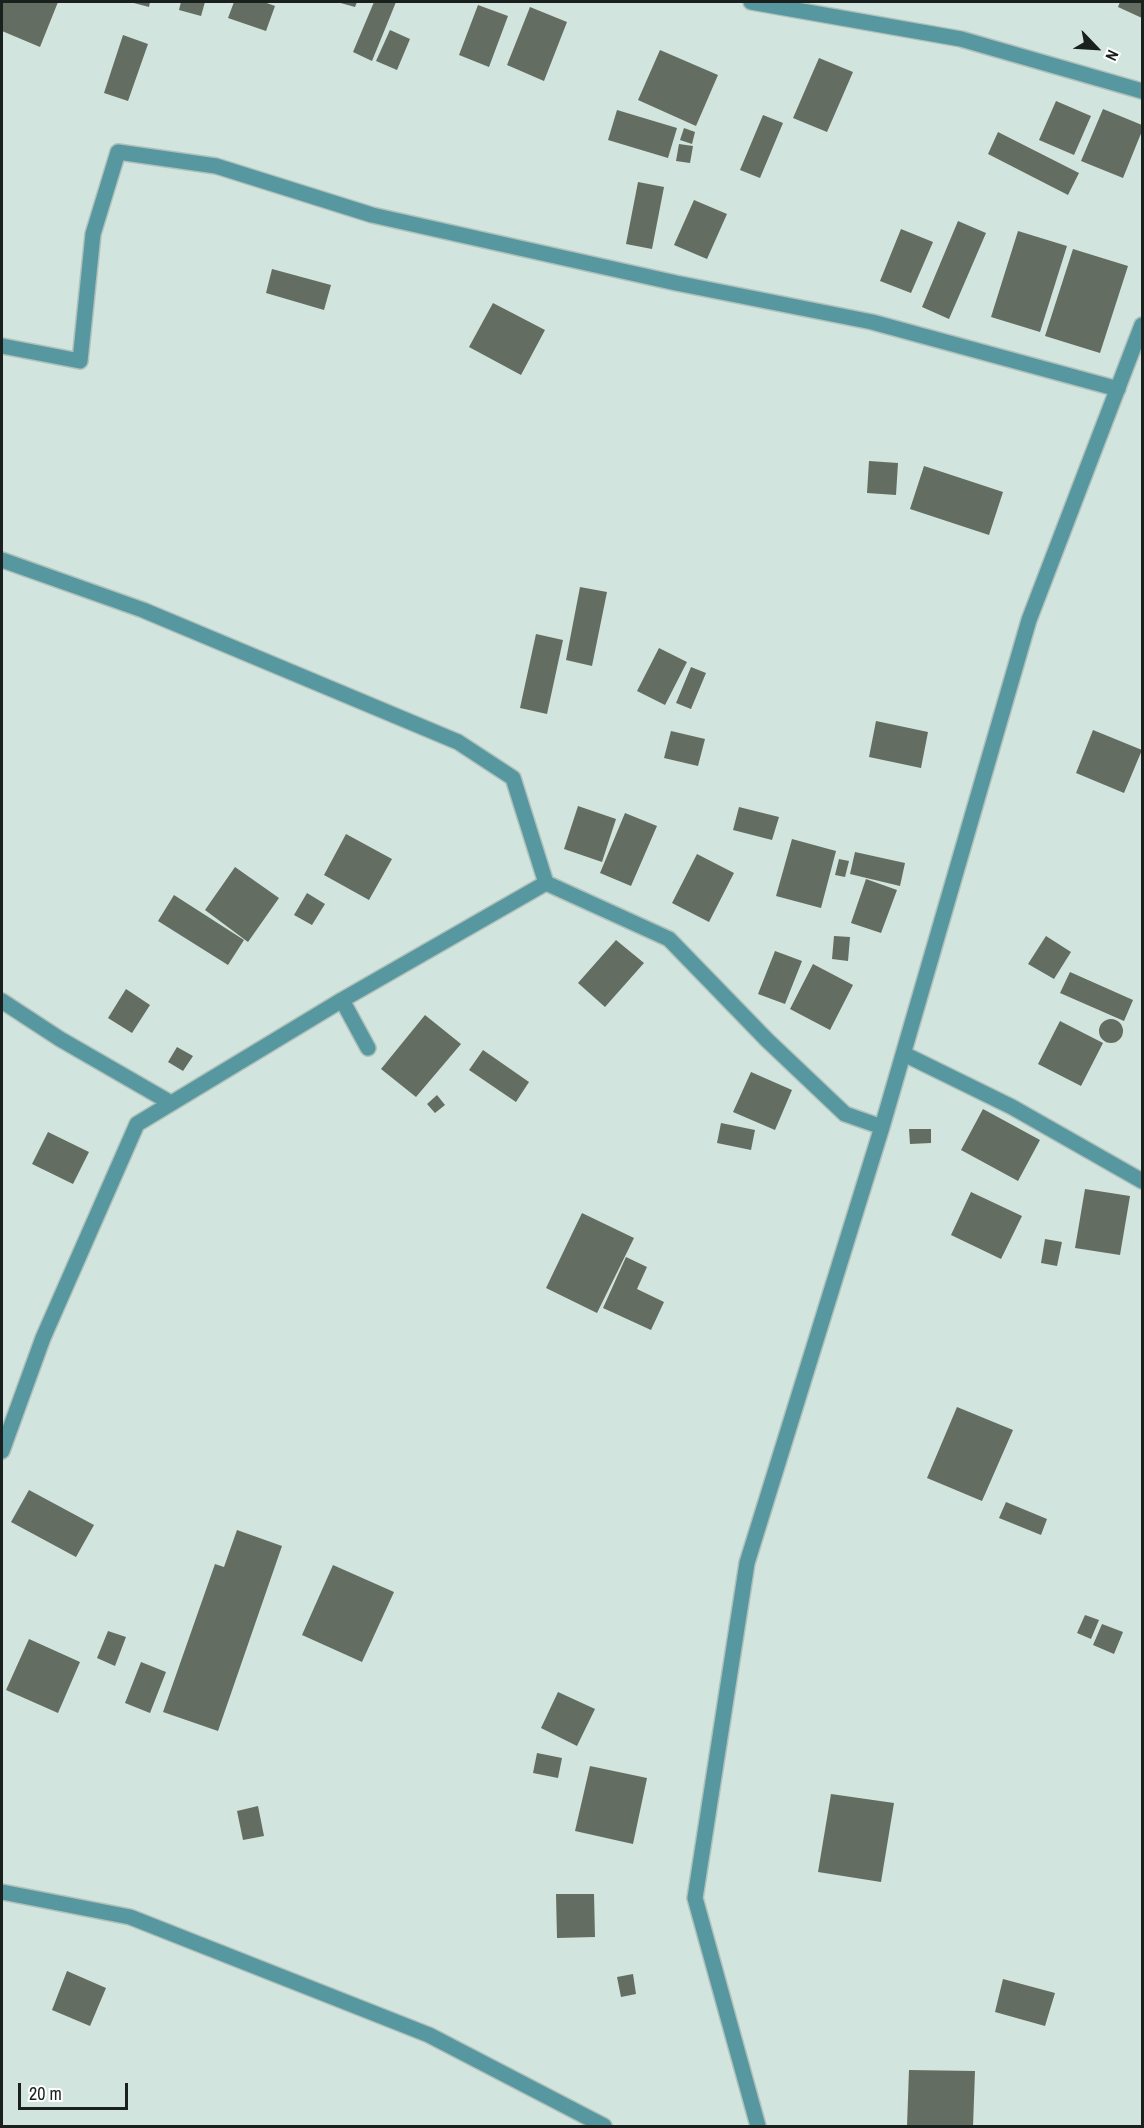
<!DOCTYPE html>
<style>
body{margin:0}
#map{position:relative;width:1144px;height:2128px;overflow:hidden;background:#d1e4dd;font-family:"Archivo Narrow",sans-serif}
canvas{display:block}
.frame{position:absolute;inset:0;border:3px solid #19201e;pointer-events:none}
.north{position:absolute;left:1066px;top:18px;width:60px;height:60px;-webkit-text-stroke:4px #fff;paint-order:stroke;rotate:115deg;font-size:16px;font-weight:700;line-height:24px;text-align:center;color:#19201e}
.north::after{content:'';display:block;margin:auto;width:21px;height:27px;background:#19201e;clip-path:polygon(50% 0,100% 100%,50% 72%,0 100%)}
.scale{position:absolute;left:18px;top:2083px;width:110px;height:27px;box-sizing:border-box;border:3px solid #19201e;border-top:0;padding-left:8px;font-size:18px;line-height:21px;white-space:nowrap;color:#19201e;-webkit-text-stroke:4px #fff;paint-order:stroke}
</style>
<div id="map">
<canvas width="1144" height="2128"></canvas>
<div class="frame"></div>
<div class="north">N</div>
<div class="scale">20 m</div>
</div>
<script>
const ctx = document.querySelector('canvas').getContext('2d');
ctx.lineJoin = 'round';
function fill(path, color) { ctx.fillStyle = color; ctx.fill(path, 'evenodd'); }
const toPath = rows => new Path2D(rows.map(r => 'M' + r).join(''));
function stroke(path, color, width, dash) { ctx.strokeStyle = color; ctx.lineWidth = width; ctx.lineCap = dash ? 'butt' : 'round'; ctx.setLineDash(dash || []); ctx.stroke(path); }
const building = toPath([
 [2,2,58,2,40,47,2,31],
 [130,2,150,2,149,7],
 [181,2,205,2,201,16,179,10],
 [234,2,264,2,275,6,266,31,228,18],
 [337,2,357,2,355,7],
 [374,2,396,2,372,61,353,52],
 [1120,2,1142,2,1142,18,1118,7],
 [478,5,508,16,489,67,459,55],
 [530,7,567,22,544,81,507,65],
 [390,30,410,39,397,70,376,61],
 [123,35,148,44,128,101,104,93],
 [660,50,718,75,696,126,638,100],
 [819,58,853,72,827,132,793,118],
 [1056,101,1091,116,1074,155,1039,140],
 [1103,109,1142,125,1142,131,1123,178,1081,161],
 [617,110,677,128,668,158,608,140],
 [763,115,783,123,760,178,740,170],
 [684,128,695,132,692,144,680,140],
 [998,132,1079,173,1068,195,988,154],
 [679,144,693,146,690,163,676,161],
 [638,182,664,187,652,249,626,244],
 [694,200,727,214,707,259,674,245],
 [958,221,986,233,949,319,922,307],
 [901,229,933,242,911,293,880,281],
 [1018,231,1067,246,1040,332,991,317],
 [1073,249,1128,266,1100,353,1045,336],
 [272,269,331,285,324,310,266,293],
 [493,303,545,330,521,375,469,347],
 [869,461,898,463,896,495,867,493],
 [924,466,1003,492,989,535,910,509],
 [580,587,607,592,592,666,566,660],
 [536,634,563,640,547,714,520,708],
 [659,648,687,662,665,705,637,691],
 [691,667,706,673,691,709,676,703],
 [876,721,928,732,921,768,869,757],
 [1093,730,1142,750,1124,793,1076,773],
 [671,731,705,739,698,766,664,758],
 [578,806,616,819,602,862,564,849],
 [739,807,779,817,772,840,733,830],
 [625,813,657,826,631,886,600,873],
 [346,834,392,859,369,900,324,875],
 [792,839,836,851,821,908,776,896],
 [855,852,905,863,900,886,850,874],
 [697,854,734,873,709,922,672,903],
 [839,859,849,861,845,877,835,875],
 [235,867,279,898,248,942,205,910],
 [866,879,897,890,881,933,851,923],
 [307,893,325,904,312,925,294,915],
 [174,895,244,940,228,965,158,921],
 [834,936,850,937,848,961,832,959],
 [1046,936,1071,952,1054,979,1028,964],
 [616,940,644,963,605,1007,578,983],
 [775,951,802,961,785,1004,758,994],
 [813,964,853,985,830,1030,790,1009],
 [1070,972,1133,1000,1124,1021,1060,993],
 [126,989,150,1005,132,1033,108,1018],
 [425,1015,461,1044,416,1097,381,1069],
 '1099 1031a12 12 0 1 1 24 0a12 12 0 1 1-24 0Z',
 [1060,1021,1103,1043,1081,1086,1038,1064],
 [177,1047,193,1056,183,1071,168,1062],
 [483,1050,529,1082,516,1102,469,1070],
 [751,1072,792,1090,775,1130,733,1112],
 [437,1095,445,1105,435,1113,427,1104],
 [983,1109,1040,1140,1018,1181,961,1150],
 [721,1123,755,1130,751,1150,717,1143],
 [909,1129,931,1129,931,1143,910,1144],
 [48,1132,89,1152,73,1184,32,1164],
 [1085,1189,1130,1196,1120,1255,1075,1248],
 [971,1192,1022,1216,1001,1259,951,1235],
 [582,1213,634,1238,597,1313,546,1288],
 [1045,1239,1062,1242,1057,1266,1041,1263],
 [626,1257,647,1267,637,1289,664,1302,651,1330,603,1308],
 [957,1407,1013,1430,982,1501,927,1478],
 [29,1490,94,1525,76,1557,11,1522],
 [1006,1502,1047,1519,1041,1535,999,1518],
 [237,1530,282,1546,218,1731,163,1712,215,1564,224,1567],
 [333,1565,394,1592,362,1662,302,1635],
 [1085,1615,1099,1620,1091,1639,1077,1633],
 [1102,1624,1123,1632,1114,1654,1093,1645],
 [108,1631,126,1637,115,1666,97,1658],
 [29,1639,80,1662,58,1713,6,1690],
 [141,1662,166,1672,150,1713,125,1703],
 [558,1692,595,1709,577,1746,541,1728],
 [537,1753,562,1758,558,1778,533,1773],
 [590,1766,647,1778,633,1844,575,1831],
 [831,1794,894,1803,881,1882,818,1872],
 [258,1806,264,1836,243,1840,237,1811],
 [556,1894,594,1894,595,1937,557,1938],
 [67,1971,106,1988,90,2026,52,2010],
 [633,1974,636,1994,621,1997,617,1977],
 [1003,1979,1055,1993,1045,2026,995,2012],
 [909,2070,975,2071,973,2126,907,2126]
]);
const minor = toPath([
 [751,2,961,39,1142,91],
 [2,346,80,361,93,234,118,152,216,166,372,215,676,283,872,322,1118,389],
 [2,560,143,610,458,742,513,778,546,883],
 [342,1000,546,883,669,939,767,1040,845,1114,882,1127],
 [2,1001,60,1039,171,1103],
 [904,1054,1012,1107,1142,1181],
 [2,1451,43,1338,137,1124,342,1000,368,1048],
 [2,1892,130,1917,429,2035,604,2126],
 [758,2126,695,1898,747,1563,882,1127,1029,620,1142,325]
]);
fill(building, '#646d61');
stroke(minor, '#b0c1bb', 18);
stroke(minor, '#5798a0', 15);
</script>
